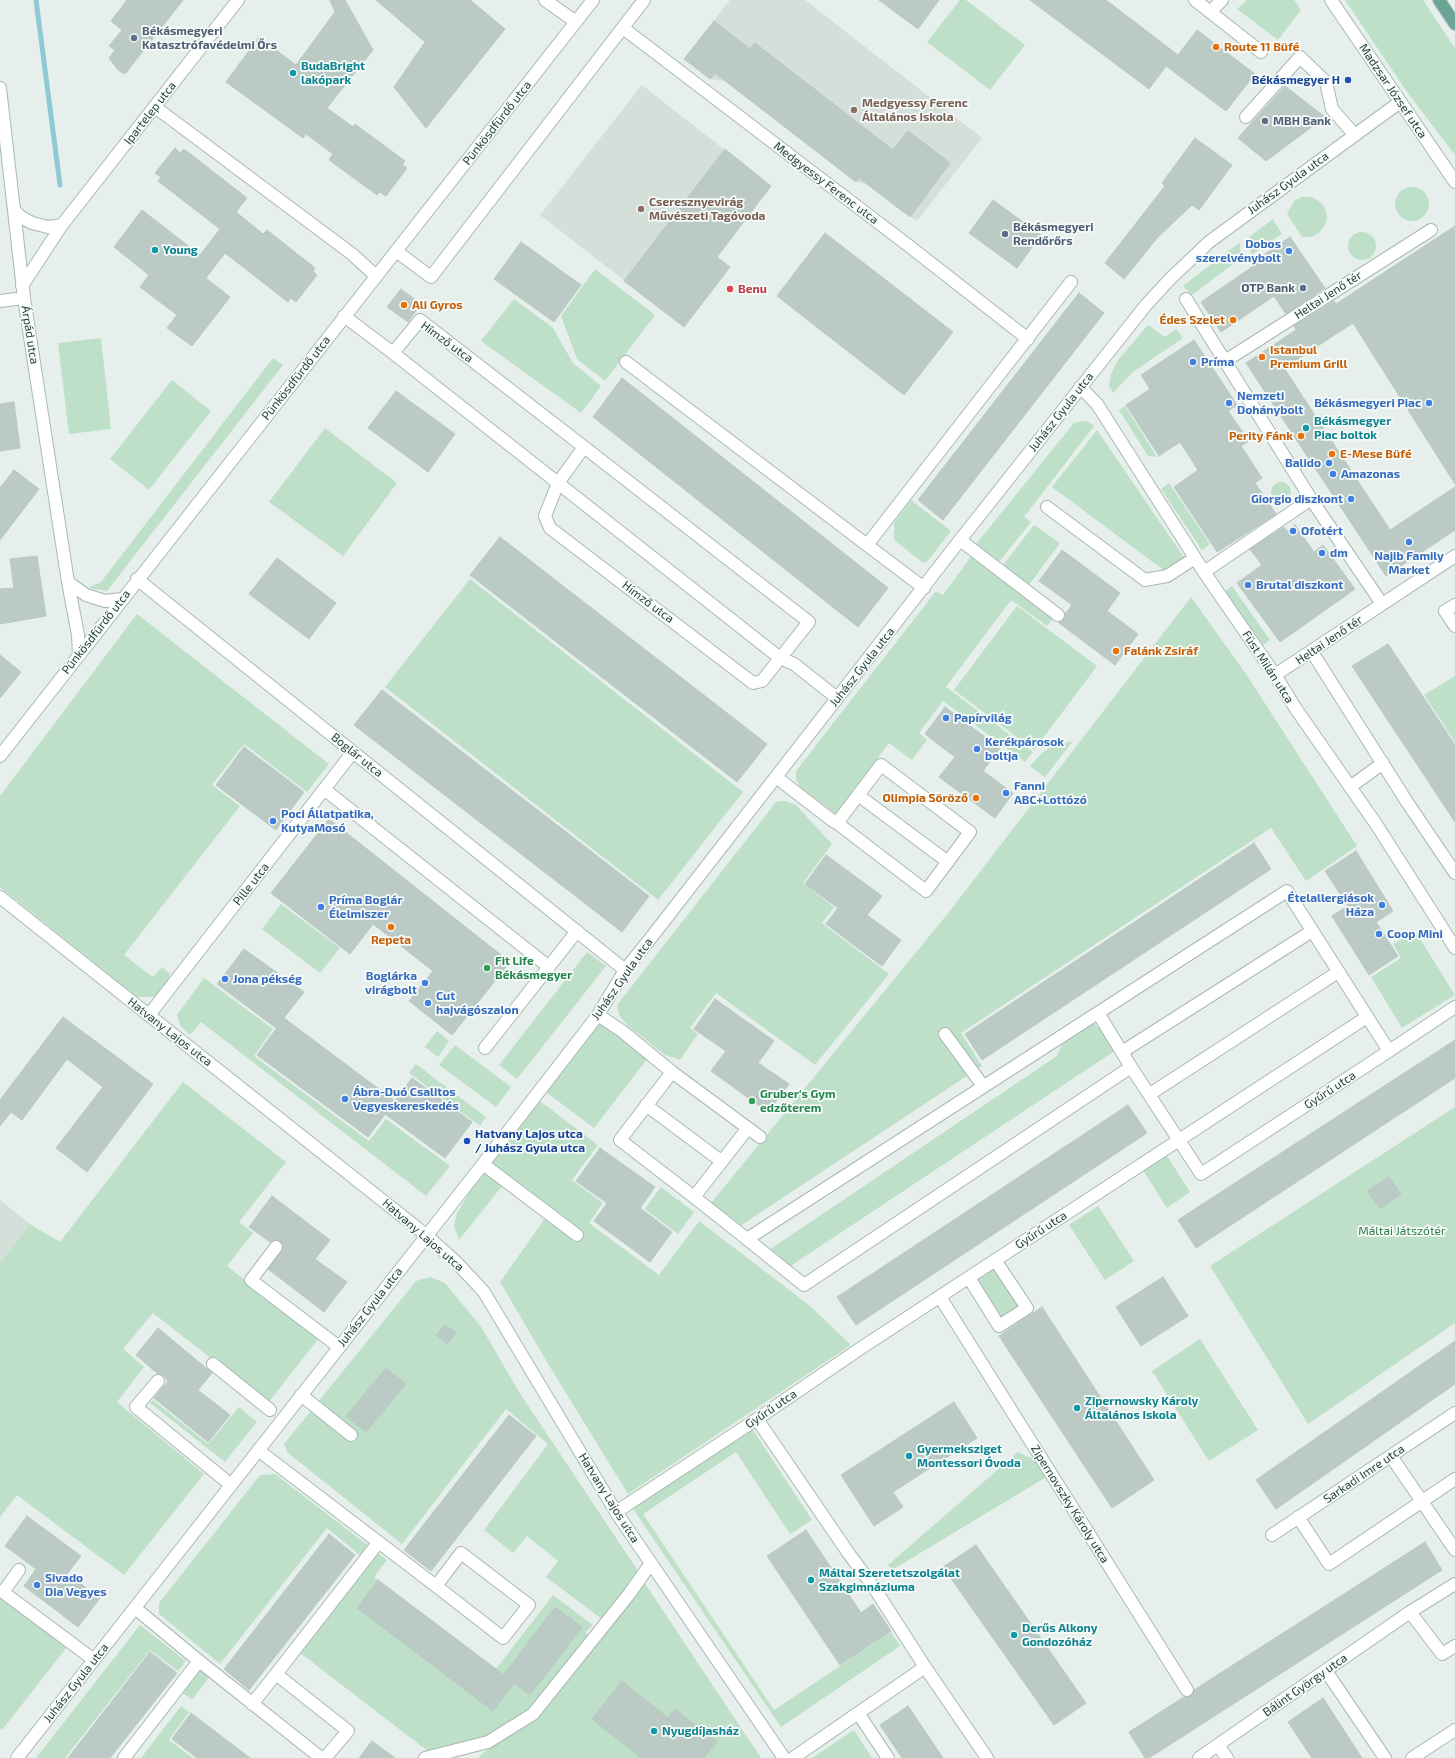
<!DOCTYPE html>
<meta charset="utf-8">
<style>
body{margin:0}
canvas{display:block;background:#e6efeb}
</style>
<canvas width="1455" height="1758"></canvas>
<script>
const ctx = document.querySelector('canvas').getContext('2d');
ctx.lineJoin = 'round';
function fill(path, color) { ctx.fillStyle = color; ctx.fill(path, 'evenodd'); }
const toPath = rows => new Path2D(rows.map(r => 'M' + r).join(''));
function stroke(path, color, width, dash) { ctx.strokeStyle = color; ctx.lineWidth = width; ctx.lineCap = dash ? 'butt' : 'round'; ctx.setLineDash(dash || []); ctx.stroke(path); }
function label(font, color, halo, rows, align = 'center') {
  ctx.font = font + ' "Exo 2",sans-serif'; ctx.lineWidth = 3.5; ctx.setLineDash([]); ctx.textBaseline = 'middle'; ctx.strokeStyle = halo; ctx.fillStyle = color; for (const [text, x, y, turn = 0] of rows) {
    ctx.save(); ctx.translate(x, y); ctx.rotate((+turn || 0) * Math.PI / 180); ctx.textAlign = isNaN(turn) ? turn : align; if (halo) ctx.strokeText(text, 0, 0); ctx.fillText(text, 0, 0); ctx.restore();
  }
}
const built = toPath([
 [730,0,805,0,982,138,917,221,867,184,856,182,725,81,710,79,684,59],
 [642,85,771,186,750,213,705,248,730,267,710,293,686,274,679,283,703,302,684,327,540,215],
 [0,1200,30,1224,0,1263]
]);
const green = toPath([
 [960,0,966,0,1025,45,990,90,927,42],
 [1247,0,1294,0,1301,10,1278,40,1237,9],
 [1345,0,1423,0,1455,48,1455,155,1407,92],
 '1395 204a17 17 0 1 1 34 0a17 17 0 1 1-34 0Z',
 [1302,197,1311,197,1319,201,1325,208,1327,217,1325,225,1319,233,1311,237,1302,237,1287,214,1294,201],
 [1273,219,1282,234,1251,255,1249,237],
 '1348 246a14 14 0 1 1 28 0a14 14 0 1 1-28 0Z',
 [1240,242,1241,258,1192,295,1183,286],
 [595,269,655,315,605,381,577,359,561,316],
 [514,299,553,328,573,363,601,386,581,413,481,341],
 [1148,325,1165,337,1176,329,1183,338,1133,372,1113,393,1109,386,1111,374,1118,360],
 [101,338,111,429,69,434,58,343],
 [273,358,283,365,107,591,88,588,101,582],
 [172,380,211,411,149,490,110,459],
 [1125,406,1157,457,1148,456,1119,410],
 [1082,421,1089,422,1094,426,1024,517,1031,522,999,562,976,544,1074,423],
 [325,428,397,483,343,556,269,502],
 [1097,430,1185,559,1166,572,1052,487],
 '1271 492a10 10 0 1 1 20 0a10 10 0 1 1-20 0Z',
 [1169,483,1210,544,1202,550,1161,489],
 [911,500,951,531,927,562,922,562,894,540,894,523],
 [1034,525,1060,543,1029,585,1003,565],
 [973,554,1056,615,1047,626,1011,600,946,687,1033,752,1025,762,943,701,919,733,927,740,912,760,889,743,836,814,800,787,796,779,796,771,936,591,943,595],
 [470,579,743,792,658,900,385,687],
 [1232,586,1270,640,1263,645,1225,591],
 [1191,597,1246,674,1357,846,1306,881,1271,828,961,1033,982,1066,740,1226,711,1203,949,912],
 [1017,606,1097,666,1034,750,954,690],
 [137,614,329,764,307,792,244,744,212,785,240,806,124,955,153,977,162,967,170,974,166,988,154,997,137,997,0,887,0,796],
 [1455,676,1455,742,1424,695],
 [1073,741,1045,777,1030,766,1042,753,1049,748],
 [785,801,796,805,832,844,803,883,834,907,822,923,889,974,815,1065,716,993,690,1028,698,1034,680,1060,665,1055,627,1025,619,1015,617,1005,776,802],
 [281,904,340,948,320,973,262,929],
 [1415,931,1455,995,1402,1028,1371,977,1401,958,1393,944],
 [587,952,606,966,517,1079,499,1065],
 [204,978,273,1029,254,1056,369,1141,386,1119,450,1166,426,1196,201,1022,190,1035,180,1025,177,1015],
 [1091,1021,1102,1030,1116,1050,789,1267,769,1250,1057,1056,1064,1039],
 [600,1023,648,1058,594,1128,546,1092],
 [437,1031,449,1041,438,1057,425,1047],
 [455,1045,511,1087,496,1107,439,1065],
 [416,1064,486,1117,480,1126,409,1073],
 [183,1082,286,1162,239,1222,253,1233,227,1266,319,1338,268,1403,153,1313,123,1349,144,1367,117,1402,204,1474,124,1575,17,1495,0,1517,0,1263,30,1224,60,1242],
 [540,1101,598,1145,572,1180,603,1203,589,1223,659,1275,699,1221,809,1305,851,1345,628,1494,553,1372,500,1282,546,1217,503,1185,459,1240,454,1226,457,1213,471,1190],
 [1455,1107,1455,1323,1308,1424,1210,1266],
 [1164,1151,1190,1192,1167,1208,1141,1167],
 [661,1187,694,1212,678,1234,645,1209],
 [1098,1206,1134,1261,1105,1280,1069,1225],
 [995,1264,1021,1305,999,1320,972,1278],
 [430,1277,445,1283,482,1328,519,1392,640,1574,603,1620,546,1577,558,1561,527,1536,513,1553,484,1530,548,1444,506,1409,402,1544,288,1453,284,1444,416,1281],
 [1200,1339,1258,1430,1209,1461,1152,1371],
 [153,1400,208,1444,239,1407,257,1422,225,1462,150,1403],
 [751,1427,812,1520,790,1534,736,1452,643,1514,774,1710,891,1632,900,1646,781,1727,629,1503],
 [1018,1452,1028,1457,1037,1458,1048,1476,892,1570,888,1565],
 [275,1474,387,1560,374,1577,496,1669,553,1595,593,1625,585,1633,590,1636,531,1711,485,1739,429,1752,299,1652,369,1563,327,1528,220,1664,159,1614,159,1603,260,1475],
 [644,1582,761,1758,478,1758,503,1735,536,1717],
 [0,1597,67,1647,2,1730,0,1728],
 [140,1625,186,1661,178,1671,150,1650,65,1758,36,1758],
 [199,1664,212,1673,192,1700,179,1690],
 [181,1706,189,1712,169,1740,193,1758,141,1758],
 [854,1730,872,1758,812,1758]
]);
const stream = toPath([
 [36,0,60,185]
]);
const building = toPath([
 [127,0,183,0,125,74,118,70,109,58,115,50,109,46,122,30,111,21,127,0],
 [330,0,345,0,373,50,327,108,353,127,355,124,405,161,402,165,407,168,386,196,380,192,377,195,329,160,333,154,306,134,303,138,226,82,259,37,296,65,335,12,330,0],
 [376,0,470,0,505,29,426,128,394,87,425,42,376,0],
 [879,0,939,0,918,29,879,0],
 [1030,0,1106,0,1178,55,1197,30,1255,74,1226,111,1166,66,1149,89,1030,0],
 [714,21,750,49,755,43,893,150,908,131,950,163,910,217,859,178,856,182,715,73,710,79,684,59,714,21],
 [1285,86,1325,117,1266,161,1238,138,1285,86],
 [1195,138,1232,165,1199,210,1192,205,1158,237,1124,279,1105,263,1165,186,1162,183,1195,138],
 [175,148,180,153,184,149,247,198,236,212,263,234,267,230,315,268,313,271,317,275,296,302,291,298,288,302,225,253,206,278,230,297,192,346,167,328,177,315,140,287,149,275,114,247,142,210,200,255,220,229,158,181,161,177,155,173,175,148],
 [725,149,771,186,717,257,730,267,684,327,624,281,725,149],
 [993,200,1041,235,1017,268,969,233,993,200],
 [1455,226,1455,484,1353,323,1284,368,1390,530,1455,487,1455,530,1386,576,1246,363,1296,330,1294,326,1334,301,1336,304,1455,226],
 [825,233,953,332,904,395,777,296,825,233],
 [1290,237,1325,288,1286,314,1274,296,1221,332,1201,302,1255,265,1253,262,1290,237],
 [521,242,581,285,554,322,494,279,521,242],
 [401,289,421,304,408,322,387,307,401,289],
 [1079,293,1104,313,943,520,918,500,1079,293],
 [1194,340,1237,405,1228,411,1249,441,1241,446,1262,478,1255,483,1276,514,1217,552,1174,487,1198,470,1180,442,1159,456,1126,405,1150,389,1141,375,1194,340],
 [622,378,888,588,858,627,593,417,622,378],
 [396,391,455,434,428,472,368,428,396,391],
 [14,402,20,448,0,451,0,404,14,402],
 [14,470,39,489,0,540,0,488,14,470],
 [1295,525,1314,552,1323,545,1355,589,1280,642,1237,583,1262,565,1250,549,1284,527,1287,531,1295,525],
 [500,537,767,744,737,782,470,575,500,537],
 [1062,550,1120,593,1107,611,1138,634,1115,665,1059,623,1064,619,1065,614,1072,605,1039,581,1062,550],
 [37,556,46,616,0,624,0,589,14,588,10,559,37,556],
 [277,558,336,603,309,639,249,594,277,558],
 [1388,644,1455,745,1455,822,1352,666,1388,644],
 [0,655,21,672,0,698,0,655],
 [382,690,649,896,622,932,354,725,382,690],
 [945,707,1000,748,983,771,1013,793,995,818,939,777,955,757,925,734,945,707],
 [244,747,304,792,276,830,216,785,244,747],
 [329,819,510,962,452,1035,409,1001,433,971,373,924,350,954,271,893,329,819],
 [1254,843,1271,869,982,1060,965,1034,1254,843],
 [1356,851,1393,911,1376,922,1398,956,1369,975,1332,916,1348,906,1325,871,1356,851],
 [826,855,882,896,867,915,901,940,882,966,826,924,838,908,805,884,826,855],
 [244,949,304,992,276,1028,217,984,244,949],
 [715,999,774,1041,758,1063,789,1084,768,1112,711,1071,726,1051,694,1029,715,999],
 [63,1017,153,1084,87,1172,56,1148,103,1087,67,1059,22,1120,11,1112,0,1126,0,1100,63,1017],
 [284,1018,395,1101,412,1078,472,1122,445,1158,385,1114,368,1137,257,1055,284,1018],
 [1455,1040,1455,1078,1196,1248,1178,1220,1455,1040],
 [1128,1105,1147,1133,856,1325,837,1297,1128,1105],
 [600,1148,655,1187,640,1208,672,1232,650,1262,594,1221,607,1203,576,1181,600,1148],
 [1389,1177,1401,1194,1380,1209,1367,1191,1389,1177],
 [272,1196,330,1240,315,1259,347,1282,324,1312,268,1269,282,1251,283,1244,277,1240,270,1242,249,1227,272,1196],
 [1163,1277,1188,1316,1141,1346,1116,1307,1163,1277],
 [1042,1307,1154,1480,1112,1508,999,1336,1042,1307],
 [445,1325,456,1333,447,1344,436,1335,445,1325],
 [158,1328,212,1373,198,1390,230,1415,208,1442,154,1398,168,1381,163,1375,158,1374,136,1355,158,1328],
 [1455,1341,1455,1384,1276,1509,1256,1480,1455,1341],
 [386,1368,406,1384,366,1432,346,1416,386,1368],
 [954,1402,977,1438,893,1492,903,1507,874,1526,841,1475,954,1402],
 [509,1415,536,1436,431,1571,404,1550,509,1415],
 [27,1516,81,1556,67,1574,100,1598,78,1627,24,1586,36,1569,5,1546,27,1516],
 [806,1530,861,1613,873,1604,891,1631,840,1665,767,1556,806,1530],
 [329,1534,355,1555,249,1690,224,1669,329,1534],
 [1425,1542,1442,1570,1149,1758,1145,1758,1129,1732,1184,1697,1191,1696,1194,1690,1425,1542],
 [976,1545,1086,1703,1054,1725,943,1567,976,1545],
 [378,1580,504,1675,555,1607,582,1627,530,1695,514,1683,493,1711,357,1608,378,1580],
 [150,1652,177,1673,110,1758,68,1758,150,1652],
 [622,1681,668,1718,675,1709,717,1742,704,1758,641,1758,592,1719,622,1681],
 [1323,1698,1362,1758,1312,1758,1288,1722,1323,1698],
 [908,1706,943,1758,902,1758,880,1725,908,1706],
 [191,1713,250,1758,197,1758,172,1739,191,1713],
 [372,1741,395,1758,359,1758,372,1741]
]);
const minor = toPath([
 [545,0,576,22],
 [1195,0,1261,52],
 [1331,0,1455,182],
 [1210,12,1222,0],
 [623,28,909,246,1028,339],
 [0,88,24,298,68,582,78,635,79,655],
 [155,107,352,254,376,276],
 [1246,117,1300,57,1326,82,1332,109,1354,134],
 [14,210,21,217,32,223,48,227,62,225],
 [396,251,431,277,644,0],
 [22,286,62,225,238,0],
 [1186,299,1311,499,1382,604],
 [0,301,24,298],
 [344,316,393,353,780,658,794,664,837,698],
 [393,353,420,320,584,447,809,622,762,681,753,683,550,528,545,516,558,483,584,447],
 [1225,361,1431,230],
 [626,362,867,545],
 [1080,387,1097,404,1204,572,1275,675,1296,709,1376,824,1455,948],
 [1047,507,1145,580,1167,576,1195,558],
 [960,540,1058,615],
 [1204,572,1311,499],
 [137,579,625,970],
 [68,582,86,595,105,601,122,599],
 [924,588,867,545,1071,282],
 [1455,605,1445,611,1455,626],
 [1312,652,1407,802,1455,873],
 [1275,675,1455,556],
 [0,756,593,0],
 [776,777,833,821,837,823,926,891,970,832,881,765,837,823],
 [1350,787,1383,763],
 [324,789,549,967],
 [858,795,948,862],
 [0,897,426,1235,458,1264,484,1292,616,1512,784,1758],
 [1098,1013,1131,1067,1201,1174,1389,1051,1455,1007],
 [149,1015,353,752],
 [598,1015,622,1031,672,1072,760,1137],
 [945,1034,983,1086],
 [485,1048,577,931],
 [1122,1052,1312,931],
 [1131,1067,804,1285,747,1239,1287,891,1389,1051],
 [672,1072,620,1140,694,1197,748,1128],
 [1150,1094,1338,972],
 [646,1105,721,1161],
 [483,1164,577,1235],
 [694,1197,747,1239],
 [276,1247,251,1280,339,1347],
 [969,1278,999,1326,1027,1308,995,1260],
 [940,1297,1187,1690],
 [213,1364,270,1410],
 [158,1381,136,1407,231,1485],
 [301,1395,351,1435],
 [757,1419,849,1554,873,1586,925,1667,987,1758],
 [258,1450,436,1586,461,1553,529,1605,503,1638,436,1586],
 [1391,1456,1455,1550],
 [616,1512,757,1419,861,1348,1367,1017],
 [1298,1517,1329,1564,1455,1479],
 [1272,1535,1455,1413],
 [19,1570,3,1592,94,1660],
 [135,1608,199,1661,321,1758],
 [1410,1612,1442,1654,1455,1646],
 [1326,1671,1385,1758],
 [276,1674,378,1543],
 [252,1704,276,1674,348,1731,325,1758],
 [858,1713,888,1758],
 [1218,1745,1227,1758],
 [17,1758,483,1164,598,1015,625,970,650,939,960,540,1146,305,1170,279,1209,242,1400,102],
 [124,1758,199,1661],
 [425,1758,488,1742,533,1714,630,1593,651,1563],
 [793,1758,925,1667],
 [1199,1758,1410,1612,1455,1584],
 [1412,1758,1455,1730]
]);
const major = toPath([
 [1439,0,1455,24]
]);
const markers = [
 [134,38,4,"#5c6f8a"],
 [1216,47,4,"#e8710a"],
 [293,73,4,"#0f9aa8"],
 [1348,80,4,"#1a4fb4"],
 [854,110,4,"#8d6e63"],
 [1265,121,4,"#5c6f8a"],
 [641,209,4,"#8d6e63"],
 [1005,234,4,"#5c6f8a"],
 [155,250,4,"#0f9aa8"],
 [1289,251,4,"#3f7fe0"],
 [1303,288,4,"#5c6f8a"],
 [730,289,4,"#e0444e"],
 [404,305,4,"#e8710a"],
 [1233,320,4,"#e8710a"],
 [1262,357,4,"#e8710a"],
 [1193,362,4,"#3f7fe0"],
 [1229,403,4,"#3f7fe0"],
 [1429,403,4,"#3f7fe0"],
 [1306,428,4,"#0f9aa8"],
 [1301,436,4,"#e8710a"],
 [1332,454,4,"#e8710a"],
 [1329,463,4,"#3f7fe0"],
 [1333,474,4,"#3f7fe0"],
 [1351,499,4,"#3f7fe0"],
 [1293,531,4,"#3f7fe0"],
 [1409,542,4,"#3f7fe0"],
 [1322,553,4,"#3f7fe0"],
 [1248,585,4,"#3f7fe0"],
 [1116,651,4,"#e8710a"],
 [946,718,4,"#3f7fe0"],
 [977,749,4,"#3f7fe0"],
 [1006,793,4,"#3f7fe0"],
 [976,798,4,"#e8710a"],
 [273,821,4,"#3f7fe0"],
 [1382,905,4,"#3f7fe0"],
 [321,907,4,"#3f7fe0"],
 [391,927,4,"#e8710a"],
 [1379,934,4,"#3f7fe0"],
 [487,968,4,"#2e9e5b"],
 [225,979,4,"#3f7fe0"],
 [425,983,4,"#3f7fe0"],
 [428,1003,4,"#3f7fe0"],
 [345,1099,4,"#3f7fe0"],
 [752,1101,4,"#2e9e5b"],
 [467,1141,4,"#1a4fb4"],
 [1077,1408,4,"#0f9aa8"],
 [909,1456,4,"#0f9aa8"],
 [811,1580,4,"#0f9aa8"],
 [37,1585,4,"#3f7fe0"],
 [1014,1635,4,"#0f9aa8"],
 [654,1731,4,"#0f9aa8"]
];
const serviceNames = [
 ["Békásmegyeri",142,31],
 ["Katasztrófavédelmi Őrs",142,45],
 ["MBH Bank",1273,121],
 ["Békásmegyeri",1013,227],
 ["Rendőrőrs",1013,241],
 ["OTP Bank",1295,288,"right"]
];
const foodNames = [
 ["Route 11 Büfé",1224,47],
 ["Ali Gyros",412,305],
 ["Édes Szelet",1225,320,"right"],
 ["Istanbul",1270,350],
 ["Premium Grill",1270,364],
 ["Perity Fánk",1293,436,"right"],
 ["E-Mese Büfé",1340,454],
 ["Falánk Zsiráf",1124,651],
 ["Olimpia Söröző",968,798,"right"],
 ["Repeta",391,940,"center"]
];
const cultureNames = [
 ["BudaBright",301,66],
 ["lakópark",301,80],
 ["Young",163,250],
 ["Békásmegyer",1314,421],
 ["Piac boltok",1314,435],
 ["Zipernowsky Károly",1085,1401],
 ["Általános Iskola",1085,1415],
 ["Gyermeksziget",917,1449],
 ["Montessori Óvoda",917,1463],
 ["Máltai Szeretetszolgálat",819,1573],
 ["Szakgimnáziuma",819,1587],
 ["Derűs Alkony",1022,1628],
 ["Gondozóház",1022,1642],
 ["Nyugdíjasház",662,1731]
];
const transitNames = [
 ["Békásmegyer H",1340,80],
 ["Hatvany Lajos utca",475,1134,"left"],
 ["/ Juhász Gyula utca",475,1148,"left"]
];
const streetNames = [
 ["Madzsar József utca",1393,91,56],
 ["Ipartelep utca",150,113,-52],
 ["Pünkösdfürdő utca",497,123,-52],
 ["Medgyessy Ferenc utca",826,183,37],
 ["Juhász Gyula utca",1288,183,-36],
 ["Heltai Jenő tér",1328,295,-33],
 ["Árpád utca",30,335,81],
 ["Hímző utca",447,342,36],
 ["Pünkösdfürdő utca",296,378,-52],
 ["Juhász Gyula utca",1061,412,-52],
 ["Hímző utca",648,602,37],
 ["Pünkösdfürdő utca",96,632,-52],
 ["Heltai Jenő tér",1329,640,-34],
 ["Juhász Gyula utca",862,667,-52],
 ["Füst Milán utca",1268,667,57],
 ["Boglár utca",357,755,39],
 ["Pille utca",251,884,-52],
 ["Juhász Gyula utca",622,979,-55],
 ["Hatvany Lajos utca",170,1032,38],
 ["Gyűrű utca",1330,1090,-33],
 ["Gyűrű utca",1041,1230,-33],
 ["Hatvany Lajos utca",423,1235,41],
 ["Juhász Gyula utca",370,1307,-52],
 ["Gyűrű utca",771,1409,-34],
 ["Sarkadi Imre utca",1364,1474,-34],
 ["Hatvany Lajos utca",609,1498,58],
 ["Zipernovszky Károly utca",1070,1504,58],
 ["Juhász Gyula utca",76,1683,-52],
 ["Bálint György utca",1305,1685,-35]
];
const educationNames = [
 ["Medgyessy Ferenc",862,103],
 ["Általános Iskola",862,117],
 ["Cseresznyevirág",649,202],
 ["Művészeti Tagóvoda",649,216]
];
const shopNames = [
 ["Dobos",1281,244,"right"],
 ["szerelvénybolt",1281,258,"right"],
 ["Príma",1201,362],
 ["Nemzeti",1237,396],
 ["Dohánybolt",1237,410],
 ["Békásmegyeri Piac",1421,403,"right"],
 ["Balido",1321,463,"right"],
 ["Amazonas",1341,474],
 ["Giorgio diszkont",1343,499,"right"],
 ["Ofotért",1301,531],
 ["dm",1330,553],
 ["Najib Family",1409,556,"center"],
 ["Market",1409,570,"center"],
 ["Brutal diszkont",1256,585],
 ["Papírvilág",954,718],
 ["Kerékpárosok",985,742],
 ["boltja",985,756],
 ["Fanni",1014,786],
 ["ABC+Lottózó",1014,800],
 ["Poci Állatpatika,",281,814],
 ["KutyaMosó",281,828],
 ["Ételallergiások",1374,898,"right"],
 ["Háza",1374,912,"right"],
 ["Príma Boglár",329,900],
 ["Élelmiszer",329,914],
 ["Coop Mini",1387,934],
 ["Boglárka",417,976,"right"],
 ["virágbolt",417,990,"right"],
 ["Jona pékség",233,979],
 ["Cut",436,996],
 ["hajvágószalon",436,1010],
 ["Ábra-Duó Csalitos",353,1092],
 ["Vegyeskereskedés",353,1106],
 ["Sivado",45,1578],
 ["Dia Vegyes",45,1592]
];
const healthNames = [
 ["Benu",738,289]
];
const leisureNames = [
 ["Fit Life",495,961],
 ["Békásmegyer",495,975],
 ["Gruber's Gym",760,1094],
 ["edzőterem",760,1108]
];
const parkNames = [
 ["Máltai Játszótér",1402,1231]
];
fill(built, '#d4dfda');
fill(green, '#bfe0c8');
stroke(stream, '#8ec9d4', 5);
fill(building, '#bbcac4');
stroke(building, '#b8c9c2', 1);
stroke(minor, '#a8b8b2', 14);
stroke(major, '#c2cac8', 14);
stroke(minor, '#fff', 12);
stroke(major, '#6aa596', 12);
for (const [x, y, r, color] of markers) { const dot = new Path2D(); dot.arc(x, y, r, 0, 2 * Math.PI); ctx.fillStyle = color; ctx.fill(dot); stroke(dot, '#f7fbf9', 1.5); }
label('bold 12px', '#4e5e75', '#f7fbf9', serviceNames, 'left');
label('bold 12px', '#c56008', '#f7fbf9', foodNames, 'left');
label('bold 12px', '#0d838f', '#f7fbf9', cultureNames, 'left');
label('bold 12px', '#164399', '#f7fbf9', transitNames, 'right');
label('12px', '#24423a', '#f7fbf9', streetNames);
label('bold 12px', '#785e54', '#f7fbf9', educationNames, 'left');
label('bold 12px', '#366cbe', '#f7fbf9', shopNames, 'left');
label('bold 12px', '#be3a42', '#f7fbf9', healthNames, 'left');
label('bold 12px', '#27864d', '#f7fbf9', leisureNames, 'left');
label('12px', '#2d7a4b', '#f7fbf9', parkNames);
</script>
